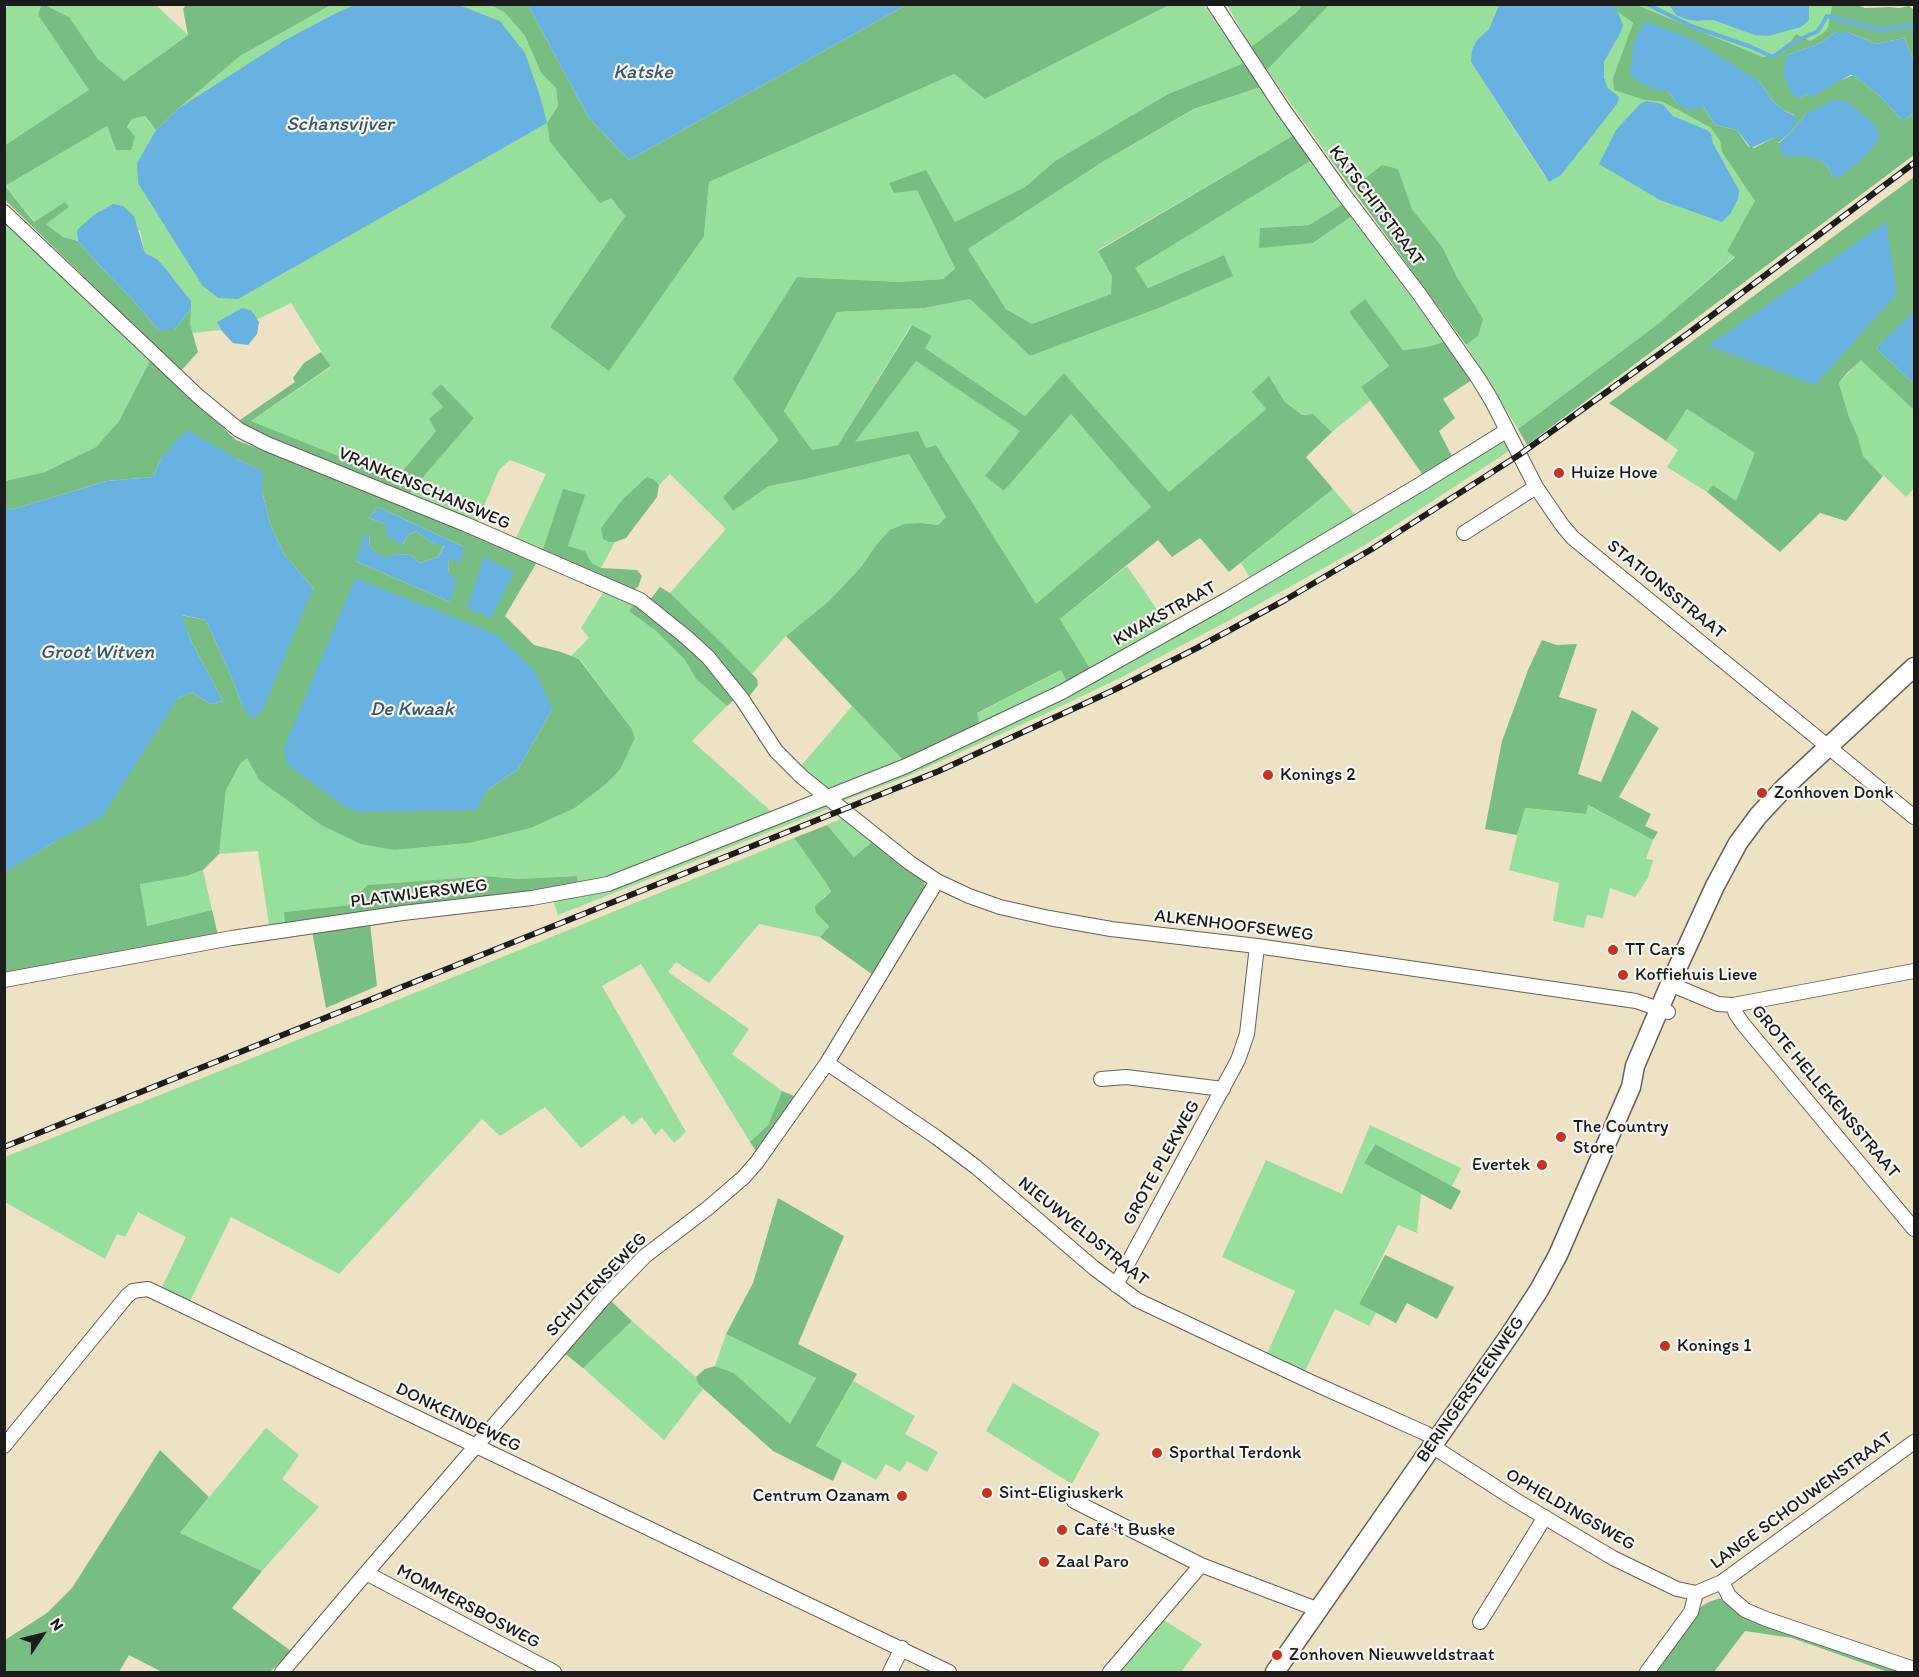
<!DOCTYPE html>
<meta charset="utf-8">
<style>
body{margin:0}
#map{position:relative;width:1919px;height:1677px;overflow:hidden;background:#ede2c4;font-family:Itim,sans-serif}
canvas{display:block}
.frame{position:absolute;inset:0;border:6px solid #1c1c1c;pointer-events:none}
.north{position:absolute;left:12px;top:1605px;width:60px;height:60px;-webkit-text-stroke:4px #f6f6f2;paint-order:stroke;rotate:55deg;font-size:16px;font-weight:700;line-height:24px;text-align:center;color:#1c1c1c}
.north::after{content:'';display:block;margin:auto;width:21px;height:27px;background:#1c1c1c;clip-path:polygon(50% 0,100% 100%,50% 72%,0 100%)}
</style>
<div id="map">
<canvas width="1919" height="1677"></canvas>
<div class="frame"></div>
<div class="north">N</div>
</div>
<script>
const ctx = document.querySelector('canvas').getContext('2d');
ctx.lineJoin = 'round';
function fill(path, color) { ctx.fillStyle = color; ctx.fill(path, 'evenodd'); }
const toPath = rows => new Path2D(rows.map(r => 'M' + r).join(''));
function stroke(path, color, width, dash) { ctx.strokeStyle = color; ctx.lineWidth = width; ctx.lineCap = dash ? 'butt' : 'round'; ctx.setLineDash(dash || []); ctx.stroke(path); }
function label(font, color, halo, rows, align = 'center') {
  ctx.font = font + ' Itim,sans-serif'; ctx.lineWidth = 4.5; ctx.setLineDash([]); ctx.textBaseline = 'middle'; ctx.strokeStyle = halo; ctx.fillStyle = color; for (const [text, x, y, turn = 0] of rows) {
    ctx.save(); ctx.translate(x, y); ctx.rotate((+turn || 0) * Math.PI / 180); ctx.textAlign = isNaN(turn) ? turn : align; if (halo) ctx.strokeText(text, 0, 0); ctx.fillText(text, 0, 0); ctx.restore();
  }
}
const green = toPath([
 [5,5,41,5,38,15,90,90,5,146],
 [45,5,156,5,188,35,124,81,98,59,69,17],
 [331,5,357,5,334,14,285,40,179,108,240,56],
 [459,5,491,5,505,13,525,36,541,73,556,88,558,106,547,123,611,198,625,216,550,327,704,236,709,182,954,74,985,99,1169,5,1204,5,1244,63,1168,94,1055,161,1025,187,955,222,926,171,890,183,894,193,917,189,955,267,943,279,900,282,797,277,779,440,723,497,733,511,769,486,801,480,909,454,946,517,938,525,922,523,876,545,861,567,830,600,786,636,752,674,723,644,670,593,726,529,670,474,659,485,655,480,609,542,615,542,601,568,592,563,585,551,568,546,584,495,563,490,542,552,515,540,546,474,510,460,499,470,477,523,407,496,474,418,441,384,431,393,443,407,436,431,396,479,251,421,331,367,291,303,256,320,251,310,242,308,217,322,221,330,192,333,190,324,191,301,166,269,157,259,145,253,140,230,77,230,78,241,63,237,45,224,68,207,65,202,35,222,5,186,107,126,116,150,132,119,144,116,156,130,137,163,487,156,547,123,500,21],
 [1227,5,1302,5,1297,12,1251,47],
 [1329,5,1499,5,1489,29,1477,40,1471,62,1543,174,1549,181,1619,97,1608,88,1604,76,1604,62,1621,32,1616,8,1609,5,1616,8,1633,23,1613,78,1645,100,1663,102,1711,128,1720,141,1722,152,1756,201,1727,251,1735,256,1659,323,1518,429,1466,345,1478,336,1482,319,1457,277,1443,248,1412,209,1398,170,1363,180,1339,150,1329,157,1267,70],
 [1647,101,1663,104,1673,116,1706,130,1739,190],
 [1637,5,1669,5,1676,15,1697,21,1713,20,1754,35,1809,20,1809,5,1832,5,1828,27,1823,33,1810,41,1784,52,1763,57],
 [1261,87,1294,135,1098,250,1113,276,1112,294,1032,324,1006,309,968,249,1104,161,1195,109],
 [1312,160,1343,204,1309,225,1260,228,1298,244,1313,243,1352,216,1444,342,1427,347,1403,350,1365,300,1349,312,1389,366,1361,387,1371,400,1332,432,1313,414,1302,415,1285,402,1269,376,1266,409,1169,492,1064,373,1025,416,925,348,911,325,838,445,812,450,784,411,837,312,925,308,970,299,1030,356,1159,308,1232,276,1224,255,1148,288,1134,268],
 [4,221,151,359,119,421,96,447,45,472,5,481],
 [1861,359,1914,410,1914,488,1906,497,1863,456,1858,437,1849,417,1839,383],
 [916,361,1021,431,985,476,1004,491,1071,414,1151,507,1036,605,936,445,926,448,854,442],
 [1687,409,1756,453,1736,502,1713,485,1707,492,1667,467,1678,450,1666,441],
 [1505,441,1510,449,1503,455,1365,545,1230,620,1120,678,1034,719,906,777,843,801,840,797,922,763,1499,442],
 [1333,489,1358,518,1252,581,1241,563],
 [1127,566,1170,628,1091,670,1060,619],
 [604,591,635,603,630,611,656,631,685,660,696,679,727,706,692,741,773,813,634,869,579,886,577,876,519,879,485,876,367,885,360,891,361,904,285,912,285,923,269,925,258,851,219,854,226,790,240,764,247,757,259,780,321,825,394,850,470,843,531,828,575,808,605,785,620,770,635,738,632,729,580,659,571,656,589,638,581,628],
 [1062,670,1068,684,980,727,976,714],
 [852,706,904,761,831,789,825,788,801,766],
 [826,805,830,808,558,915,553,899],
 [1587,805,1653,840,1646,859,1653,860,1648,878,1635,897,1610,888,1603,918,1587,915,1584,928,1553,921,1559,883,1509,870,1524,808,1585,814],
 [843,818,872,842,854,857,827,825],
 [794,838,824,880,831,893,824,897,816,913,829,928,820,937,759,924,709,983,676,962,668,972,749,1029,732,1054,782,1091,768,1125,750,1142,641,964,602,986,686,1132,674,1143,662,1128,655,1135,642,1117,632,1125,624,1115,581,1148,545,1107,500,1136,482,1119,339,1274,231,1217,189,1303,161,1289,186,1237,138,1212,125,1237,117,1234,105,1259,5,1202,5,1157,380,1007],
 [203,870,212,910,146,926,140,883,187,876],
 [1370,1125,1461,1168,1452,1186,1374,1144,1364,1163,1421,1194,1417,1233,1398,1225,1359,1304,1376,1313,1369,1326,1335,1309,1305,1371,1267,1354,1295,1291,1222,1257,1266,1160,1342,1194],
 [632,1321,696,1377,698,1384,703,1389,664,1440,583,1368],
 [726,1334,816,1378,790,1424,734,1373,715,1366],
 [853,1381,915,1416,905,1434,938,1452,927,1472,907,1461,900,1472,886,1464,876,1480,816,1447],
 [1013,1383,1100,1433,1072,1484,986,1431],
 [266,1428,299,1455,282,1479,319,1507,262,1571,180,1533],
 [1162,1619,1202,1644,1181,1672,1116,1672]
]);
const forest = toPath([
 [41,5,45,5,69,17,98,59,124,81,188,35,183,9,186,5,331,5,240,56,179,108,156,130,145,116,132,119,127,127,135,137,131,150,116,150,107,126,5,186,34,222,65,202,69,207,46,224,63,237,78,241,98,264,131,298,159,330,174,330,191,309,190,324,198,352,181,371,5,200,4,146,89,90,38,15],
 [491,5,528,5,589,118,629,160,906,5,1169,5,985,99,954,74,709,182,704,236,609,371,550,327,625,216,611,198,600,203,550,142,547,123,558,106,556,88,541,73,525,36,505,13],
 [1302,5,1329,5,1267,70,1251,47,1297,12],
 [1609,5,1637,5,1763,57,1784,52,1796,34,1810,41,1823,33,1828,27,1832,5,1857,5,1865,8,1890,7,1899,8,1909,6,1914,10,1914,61,1904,38,1876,44,1847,32,1836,32,1821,43,1787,55,1799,98,1853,75,1879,95,1901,119,1906,119,1914,112,1914,155,1527,445,1518,429,1659,323,1735,257,1727,251,1755,201,1722,152,1720,141,1711,128,1663,102,1645,100,1614,90,1613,78,1633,23],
 [1759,81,1772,100,1783,110,1794,115,1773,138,1754,148,1748,146,1737,130,1715,125,1703,106,1677,103,1668,91],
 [1806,114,1833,177,1827,165,1823,162,1778,143,1790,133],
 [1244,63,1261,87,1194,109,1104,161,968,249,1006,309,1032,324,1111,294,1112,276,1098,251,1294,135,1312,160,1135,268,1148,288,1224,255,1233,276,1159,308,1030,356,970,299,925,308,837,312,784,411,812,450,838,445,912,325,932,336,925,348,1025,416,1064,373,1169,492,1266,409,1252,392,1269,376,1285,402,1302,415,1313,414,1332,432,1306,457,1333,489,1229,572,1200,538,1172,557,1158,540,1060,619,1091,670,1068,684,1061,670,977,713,980,727,904,761,786,636,830,600,861,567,876,545,890,530,904,524,922,523,938,525,946,517,909,454,801,480,769,486,733,511,723,497,779,440,733,379,797,277,900,282,943,279,955,268,917,190,894,193,889,183,926,170,955,222,1025,187,1055,161,1168,94],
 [916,361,1020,431,985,476,1004,491,1071,414,1151,507,1036,604,936,445,926,448,918,431,855,442],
 [1339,150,1363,180,1382,165,1398,169,1412,209,1443,248,1457,277,1483,319,1478,336,1466,345,1329,157],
 [1914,177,1914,313,1876,348,1914,384,1914,410,1861,360,1847,373,1839,383,1849,417,1858,437,1863,456,1883,476,1846,521,1820,513,1780,552,1707,492,1713,485,1736,501,1755,453,1687,409,1666,441,1609,403],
 [1343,204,1352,216,1313,243,1259,248,1260,228,1309,225],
 [1365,299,1403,350,1427,347,1444,342,1472,380,1443,399,1455,418,1439,431,1454,460,1425,478,1361,387,1389,366,1349,312],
 [321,352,331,366,251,421,396,479,436,431,429,419,443,407,431,393,441,384,474,418,407,496,248,430,237,422,295,382,293,378,304,363],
 [151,359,236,440,382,496,537,562,505,616,534,645,561,652,579,659,632,729,635,738,620,770,605,785,575,808,531,828,470,843,394,850,361,844,321,825,259,780,247,758,240,764,226,790,219,854,203,870,187,876,140,884,147,926,212,910,218,935,5,974,4,872,54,842,178,698,192,692,210,704,223,701,189,637,181,615,206,620,229,671,242,704,313,588,284,554,270,524,262,491,262,471,237,459,161,458,153,477,107,481,17,508,5,509,5,481,45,472,96,447,119,421],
 [378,507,464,547,449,557,448,574,450,602,356,561,369,534,370,548,384,558,398,554,411,555,420,563,438,557,444,545,431,542,416,531,408,535,403,544,385,524,369,518],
 [553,708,518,769,486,791],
 [647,477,655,480,659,485,657,497,626,538,615,542,609,542,603,539,601,528,623,499],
 [563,489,585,495,568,546,585,551,592,563,601,568,637,570,642,576,638,587,633,590,542,552],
 [660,587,670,593,723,644,757,679,758,685,748,698,649,601],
 [635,603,672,631,703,660,735,699,727,706,696,679,685,660,656,631,629,611],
 [1542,640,1557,645,1577,644,1559,697,1597,709,1578,774,1601,782,1632,710,1659,728,1619,797,1651,814,1645,826,1658,832,1653,840,1588,805,1586,814,1525,808,1517,835,1485,829,1502,741,1528,670],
 [827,825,854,857,872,842,924,882,925,887,911,915,873,975,820,937,829,927,816,913,815,906,831,892,824,880,794,838],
 [485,876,519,879,577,876,579,886,285,923,284,912,360,904,357,895,367,885],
 [370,923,377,986,326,1008,312,931],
 [782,1091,797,1097,758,1154,750,1142,768,1125],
 [1375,1144,1461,1191,1451,1210,1364,1163],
 [778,1198,844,1236,798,1344,857,1374,816,1446,842,1461,833,1481,773,1451,698,1384,696,1377,705,1369,715,1366,734,1373,790,1424,816,1378,726,1334,753,1283],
 [1385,1255,1454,1287,1437,1319,1407,1303,1396,1323,1359,1304],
 [611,1301,632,1321,583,1368,564,1353],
 [160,1450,209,1497,180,1533,262,1571,232,1608,291,1651,270,1672,162,1672,129,1655,119,1672,5,1672,5,1640,47,1613,72,1588],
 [1720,1598,1752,1621,1906,1672,1888,1672,1792,1638,1745,1631,1714,1672,1654,1672,1702,1606,1709,1602]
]);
const water = toPath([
 [357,4,459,5,500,21,525,53,540,96,547,123,238,299,218,298,202,285,138,183,137,163,156,130,179,108,285,40,334,14],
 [528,5,906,5,629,160,589,118],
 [1499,5,1609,5,1616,8,1623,25,1621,32,1604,62,1604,77,1608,88,1619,97,1617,104,1561,175,1549,182,1471,62,1472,50,1477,40,1489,29],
 [1669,5,1809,5,1809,20,1801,27,1768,36,1754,35,1713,20,1697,21,1686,19,1676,15],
 [1647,22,1692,39,1759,81,1772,100,1783,110,1797,117,1796,122,1790,132,1780,139,1773,138,1751,148,1737,130,1715,125,1703,106,1697,109,1688,109,1677,103,1668,91,1653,89,1634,79,1630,73,1633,45,1643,25],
 [1836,32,1847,32,1876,44,1904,38,1914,61,1914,112,1906,119,1901,119,1879,95,1853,75,1850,75,1812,97,1809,94,1799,98,1794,97,1787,84,1783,72,1787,55,1821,43],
 [1834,100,1842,100,1849,103,1875,125,1880,137,1879,140,1859,162,1839,178,1833,177,1827,165,1823,162,1805,156,1784,157,1778,144,1790,133,1806,114],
 [1647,101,1663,104,1673,116,1707,130,1711,134,1713,143,1739,190,1738,199,1730,214,1722,222,1660,200,1599,164,1616,130,1640,104],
 [113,204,123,206,134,216,145,253,157,259,166,269,191,301,191,309,174,330,159,330,131,298,98,264,78,241,77,230,94,215],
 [1886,222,1897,294,1815,385,1708,346],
 [242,308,251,310,259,322,257,334,248,345,233,343,221,330,217,322],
 [1914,312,1914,384,1876,348,1895,329],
 [187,430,237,459,263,471,262,491,270,524,284,554,313,588,262,712,251,719,242,704,229,671,206,620,182,615,189,637,223,701,210,704,192,692,178,698,102,817,54,842,5,872,5,509,17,508,107,481,153,477,161,458],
 [378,507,464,547,461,563,449,558,448,574,457,579,450,602,356,561,364,535,369,534,370,548,384,557,398,554,411,555,420,563,438,557,444,546,431,542,416,531,408,535,402,545,387,536,385,524,369,518],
 [484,557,514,572,491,618,467,608],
 [355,578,496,634,533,669,553,708,518,769,486,791,477,810,358,812,342,805,288,765,284,748]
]);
const stream = toPath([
 [1647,4,1691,26,1749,46,1773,57,1792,43,1818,31,1827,16,1882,30,1911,25,1914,31]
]);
const minor = toPath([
 [1214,4,1283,109,1342,192,1420,295,1478,378,1492,401,1536,487,1562,525,1573,538,1914,817],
 [4,212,199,397,239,430,267,444,465,524,640,600,686,637,708,657,742,699,776,751,802,777,910,863,937,881,969,896,1000,907,1049,918,1111,929,1257,946,1636,1001,1668,1012],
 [1464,533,1536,487],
 [4,980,232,938,403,913,532,898,608,884,906,766,1062,692,1228,599,1419,485,1506,431],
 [1670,984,1718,1004,1733,1005,1914,971],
 [1733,1005,1736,1014,1743,1024,1914,1229],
 [827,1063,936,1137,976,1167,1094,1268,1137,1300,1311,1382,1425,1433,1437,1440],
 [1101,1079,1126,1077,1223,1089],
 [1116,1285,1238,1060,1247,1034,1257,946],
 [4,1446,127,1296,133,1291,148,1289,949,1672],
 [1432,1446,1514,1499,1613,1558,1677,1589,1696,1593],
 [1074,1501,1201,1565,1319,1610],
 [366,1573,554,1672],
 [1722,1582,1729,1596,1745,1610,1766,1619,1914,1669],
 [1696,1593,1722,1582,1914,1442],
 [1480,1622,1545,1517],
 [282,1672,366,1573,604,1298,645,1256,708,1208,744,1177,757,1162,827,1063,937,881],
 [890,1672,902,1648],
 [1110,1672,1201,1565],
 [1647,1672,1691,1612,1696,1593]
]);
const major = toPath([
 [1275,1672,1511,1333,1539,1290,1558,1255,1631,1087,1635,1066,1670,984,1715,886,1738,843,1758,816,1785,787,1914,667]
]);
const rail = toPath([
 [4,1147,939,771,1114,690,1197,648,1285,600,1372,549,1519,455,1690,332,1914,163]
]);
const markers = [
 [1559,473,6,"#c8321e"],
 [1268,775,6,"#c8321e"],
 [1762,793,6,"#c8321e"],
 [1613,950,6,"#c8321e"],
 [1623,975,6,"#c8321e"],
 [1561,1137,6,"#c8321e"],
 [1542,1165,6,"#c8321e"],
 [1665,1346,6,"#c8321e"],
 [1157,1453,6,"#c8321e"],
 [987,1493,6,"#c8321e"],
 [902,1496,6,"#c8321e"],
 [1062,1530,6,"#c8321e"],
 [1044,1562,6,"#c8321e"],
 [1277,1655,6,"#c8321e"]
];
const streetNames = [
 ["KATSCHITSTRAAT",1376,206,53],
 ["VRANKENSCHANSWEG",424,489,23],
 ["STATIONSSTRAAT",1666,590,39],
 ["KWAKSTRAAT",1165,614,-29],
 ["PLATWIJERSWEG",419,894,-7],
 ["ALKENHOOFSEWEG",1234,926,7],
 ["GROTE HELLEKENSSTRAAT",1825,1092,50],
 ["GROTE PLEKWEG",1162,1163,-61],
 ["NIEUWVELDSTRAAT",1083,1232,39],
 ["SCHUTENSEWEG",597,1285,-46],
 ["BERINGERSTEENWEG",1471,1390,-55],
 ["DONKEINDEWEG",458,1418,26],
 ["LANGE SCHOUWENSTRAAT",1802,1501,-36],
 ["OPHELDINGSWEG",1570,1510,30],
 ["MOMMERSBOSWEG",468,1607,28]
];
const poiNames = [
 ["Huize Hove",1571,473],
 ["Konings 2",1280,775],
 ["Zonhoven Donk",1774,793],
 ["TT Cars",1625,950],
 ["Koffiehuis Lieve",1635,975],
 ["The Country",1573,1127],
 ["Store",1573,1148],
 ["Evertek",1530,1165,"right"],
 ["Konings 1",1677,1346],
 ["Sporthal Terdonk",1169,1453],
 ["Sint-Eligiuskerk",999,1493],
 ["Centrum Ozanam",890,1496,"right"],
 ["Café 't Buske",1074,1530],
 ["Zaal Paro",1056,1562],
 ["Zonhoven Nieuwveldstraat",1289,1655]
];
const waterNames = [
 ["Katske",643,73],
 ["Schansvijver",340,125],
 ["Groot Witven",97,653],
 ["De Kwaak",412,710]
];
fill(green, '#96e09b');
fill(forest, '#78be83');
fill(water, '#68b1e0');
stroke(stream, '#68b1e0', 4);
stroke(minor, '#656157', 16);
stroke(major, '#656157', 21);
stroke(minor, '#fff', 14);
stroke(major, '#fff', 18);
stroke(rail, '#1c1c1c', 6);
stroke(rail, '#f6f6f2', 4, [11]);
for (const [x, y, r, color] of markers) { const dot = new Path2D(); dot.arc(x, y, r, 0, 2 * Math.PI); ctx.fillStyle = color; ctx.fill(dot); stroke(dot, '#f6f6f2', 2); }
label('18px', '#1c1c1c', '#f6f6f2', streetNames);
label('18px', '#1c1c1c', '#f6f6f2', poiNames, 'left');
label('italic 20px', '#3a586a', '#f6f6f2', waterNames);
</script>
